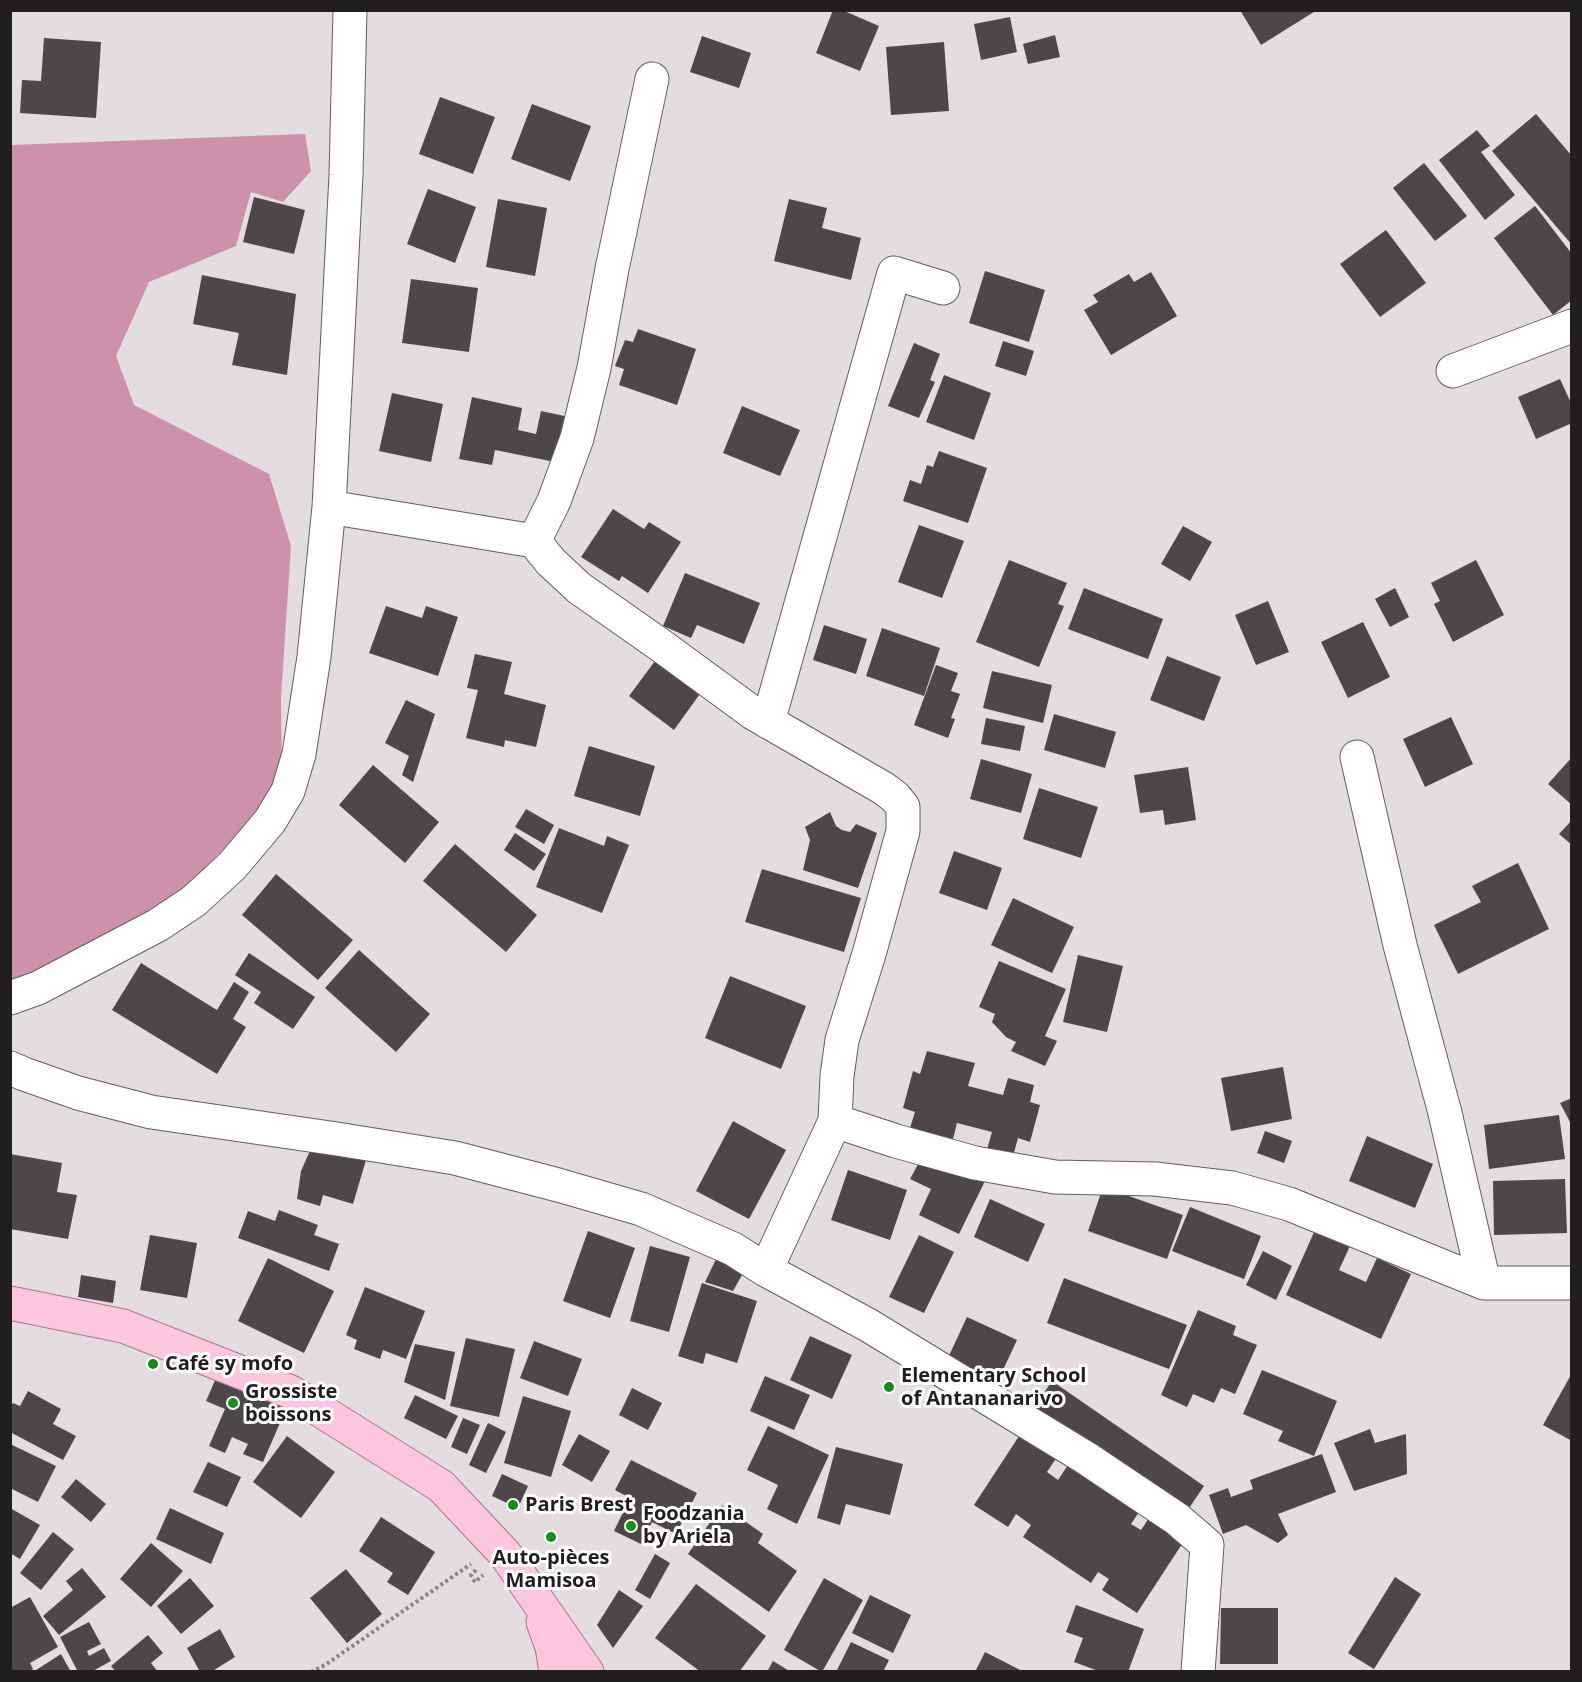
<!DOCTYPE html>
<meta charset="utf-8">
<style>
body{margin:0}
#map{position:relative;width:1582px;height:1682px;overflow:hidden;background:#e3dddf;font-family:"Open Sans",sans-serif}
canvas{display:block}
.frame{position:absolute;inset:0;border:12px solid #201e1f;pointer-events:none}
</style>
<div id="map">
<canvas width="1582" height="1682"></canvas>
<div class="frame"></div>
</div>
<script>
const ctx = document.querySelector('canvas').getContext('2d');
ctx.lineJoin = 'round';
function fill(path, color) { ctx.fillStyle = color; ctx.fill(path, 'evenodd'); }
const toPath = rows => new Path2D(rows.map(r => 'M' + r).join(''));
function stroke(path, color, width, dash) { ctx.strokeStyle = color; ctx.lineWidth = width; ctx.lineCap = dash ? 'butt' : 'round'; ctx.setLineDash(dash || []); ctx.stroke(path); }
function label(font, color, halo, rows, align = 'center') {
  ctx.font = font + ' "Open Sans",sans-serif'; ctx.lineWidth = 6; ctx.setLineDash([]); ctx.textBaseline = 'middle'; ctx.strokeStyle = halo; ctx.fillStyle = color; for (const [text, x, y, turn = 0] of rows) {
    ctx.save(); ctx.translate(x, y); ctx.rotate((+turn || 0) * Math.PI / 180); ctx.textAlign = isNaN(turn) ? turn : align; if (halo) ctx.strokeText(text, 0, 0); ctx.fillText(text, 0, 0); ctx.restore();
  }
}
const forest = toPath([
 [305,134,311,171,283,202,251,192,236,246,149,282,116,356,134,405,269,474,291,546,281,697,282,787,178,897,25,979,10,983,10,145]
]);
const building = toPath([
 [833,10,842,10,879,26,860,71,816,53],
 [1240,10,1317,10,1261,45],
 [1010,17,1017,52,981,60,974,24],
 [1055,35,1060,57,1028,64,1023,44],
 [702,36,751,53,739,88,690,72],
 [44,38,101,42,96,118,20,113,22,80,41,81],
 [944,42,949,111,891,115,886,47],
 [440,97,495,117,473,174,419,154],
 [532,104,591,126,570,181,511,159],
 [1536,114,1572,156,1572,245,1492,151],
 [1477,130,1490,146,1481,152,1515,195,1485,220,1439,160],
 [1424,163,1467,216,1435,241,1393,188],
 [428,189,476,207,455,263,407,244],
 [254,197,305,210,294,254,243,242],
 [498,199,547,208,535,276,486,267],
 [789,199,827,208,822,228,861,238,851,280,774,261],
 [1535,206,1572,254,1572,300,1553,315,1494,238],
 [1386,230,1426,283,1380,317,1340,264],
 [985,271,1045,290,1029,342,969,323],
 [1151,272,1177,316,1111,355,1084,310,1098,302,1093,295,1129,274,1134,282],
 [202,275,296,294,287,375,232,365,239,333,193,324],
 [411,279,478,288,469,352,402,343],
 [638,329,696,349,677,405,619,385,624,369,615,366,625,340,633,342],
 [1003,341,1034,351,1026,376,995,366],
 [914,343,940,354,930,380,935,382,919,418,888,406],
 [944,375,991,393,974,440,926,422],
 [1560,379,1572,405,1572,423,1536,439,1518,397],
 [392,393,443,404,431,462,379,451],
 [472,397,522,408,518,430,536,434,541,411,574,418,565,464,495,450,492,465,459,459],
 [742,406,800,430,780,476,723,453],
 [939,451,987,468,968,523,903,501,910,480,921,484,927,465,933,467],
 [613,509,644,529,649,522,681,542,648,593,622,576,619,581,581,557],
 [919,525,964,541,942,598,898,582],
 [1183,526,1212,542,1190,581,1161,564],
 [1009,560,1067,583,1058,604,1064,606,1039,667,976,642],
 [1476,560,1504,615,1453,642,1434,604,1440,601,1431,583],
 [685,573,760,603,744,644,697,625,691,638,663,626],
 [1084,588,1163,619,1148,659,1068,629],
 [1395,588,1409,617,1390,627,1375,599],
 [1268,601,1289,652,1256,665,1235,615],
 [386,606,422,618,426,606,458,617,438,676,369,653],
 [1363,622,1390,677,1348,698,1321,642],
 [824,625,867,639,856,674,813,660],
 [882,628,940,648,924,696,866,676],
 [475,654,512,662,504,694,546,705,536,747,505,740,504,747,466,738,478,690,467,688],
 [1167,656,1221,677,1204,721,1150,700],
 [658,657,702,691,674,730,629,696],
 [936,665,958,673,951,691,960,694,951,718,955,719,948,738,914,725],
 [992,671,1052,685,1043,723,983,708],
 [406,700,435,714,413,782,402,775,409,756,385,743],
 [1054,714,1116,732,1105,768,1044,750],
 [1451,717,1473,764,1425,787,1403,739],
 [986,718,1025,726,1020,751,981,744],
 [589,746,655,766,640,816,574,796],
 [1572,757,1572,805,1548,784],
 [981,759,1032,774,1021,813,970,799],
 [373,765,439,822,405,863,339,805],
 [1188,767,1196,820,1165,825,1163,810,1140,813,1134,775],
 [1039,788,1098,807,1081,858,1023,839],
 [526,809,554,825,544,844,515,827],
 [830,812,836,826,842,830,850,832,856,824,877,833,858,888,803,870,810,840,805,827],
 [1572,820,1572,845,1559,834],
 [559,828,604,846,607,836,629,845,602,913,536,887],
 [515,833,546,854,534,871,504,850],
 [455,844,537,915,506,952,423,881],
 [954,851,1002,868,987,910,939,893],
 [1518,863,1549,929,1458,974,1434,925,1481,902,1472,886],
 [762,869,861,898,844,952,745,922],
 [276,874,353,940,318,980,242,915],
 [1013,898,1074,927,1052,973,991,945],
 [359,950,430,1014,396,1052,325,988],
 [249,953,315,997,293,1029,254,1003,261,992,235,975],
 [1078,955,1123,966,1107,1032,1063,1022],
 [999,961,1066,989,1045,1036,1057,1041,1045,1066,1011,1051,1016,1042,1006,1037,992,1022,995,1014,979,1007],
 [141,963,217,1010,234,982,249,992,233,1019,246,1027,217,1074,112,1010],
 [730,976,806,1006,781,1069,705,1038],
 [927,1051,975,1063,968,1086,1003,1095,1008,1078,1034,1085,1030,1102,1040,1105,1030,1142,1018,1138,1012,1160,986,1153,992,1132,957,1123,953,1139,910,1128,915,1112,903,1108,913,1071,920,1074],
 [1283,1067,1292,1119,1231,1131,1221,1078],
 [1572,1098,1572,1126,1560,1103],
 [1559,1115,1565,1159,1489,1169,1484,1125],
 [733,1121,786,1150,749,1219,696,1191],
 [1265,1131,1292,1141,1284,1163,1257,1153],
 [1367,1136,1433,1164,1415,1208,1349,1181],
 [313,1144,366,1160,353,1204,323,1195,320,1206,297,1199,301,1171],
 [10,1154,62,1163,57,1192,77,1195,68,1239,10,1229],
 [922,1157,985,1181,959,1234,919,1215,931,1189,910,1179],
 [848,1170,907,1190,890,1240,831,1220],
 [1565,1179,1567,1233,1494,1235,1493,1181],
 [1103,1187,1183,1215,1167,1259,1088,1231],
 [990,1199,1045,1224,1028,1262,974,1237],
 [1190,1207,1261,1236,1244,1279,1172,1251],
 [279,1210,318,1225,314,1235,339,1244,329,1271,238,1238,248,1211,275,1221],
 [1315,1230,1350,1246,1339,1270,1366,1282,1377,1258,1411,1274,1381,1339,1286,1295],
 [588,1231,635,1248,610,1318,563,1301],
 [150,1235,197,1243,187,1298,140,1290],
 [919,1235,954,1252,924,1313,889,1297],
 [650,1246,690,1257,669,1332,630,1321],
 [1263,1251,1292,1266,1276,1300,1246,1285],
 [719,1253,746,1268,733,1291,705,1282],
 [268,1258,334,1291,304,1353,238,1321],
 [81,1275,116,1281,113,1303,78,1297],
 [1064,1278,1187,1325,1169,1369,1047,1323],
 [702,1283,757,1301,737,1363,706,1353,703,1364,678,1356],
 [365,1287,425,1311,406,1359,383,1350,380,1359,354,1349,357,1340,346,1335],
 [1198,1310,1236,1326,1233,1335,1257,1345,1235,1394,1221,1388,1214,1403,1193,1394,1187,1407,1161,1395],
 [967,1317,1017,1340,997,1383,947,1360],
 [810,1336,852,1355,832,1399,790,1380],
 [466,1338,515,1349,499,1417,450,1406],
 [534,1341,582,1359,568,1396,520,1378],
 [415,1344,455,1352,445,1400,404,1382],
 [1262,1370,1337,1401,1314,1456,1278,1441,1283,1431,1243,1414],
 [1572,1373,1572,1441,1543,1425],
 [217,1376,287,1407,263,1462,243,1454,248,1444,232,1437,225,1453,209,1446,225,1409,206,1401],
 [765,1376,810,1395,794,1430,750,1411],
 [1052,1381,1204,1486,1183,1517,1031,1412],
 [632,1388,662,1403,648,1430,619,1415],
 [28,1391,61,1409,53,1424,76,1436,63,1460,10,1432,10,1408,13,1403,20,1406],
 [415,1395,458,1416,446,1439,404,1418],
 [523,1396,571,1411,551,1477,504,1463],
 [463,1418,480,1425,467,1454,451,1447],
 [488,1423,506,1432,486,1473,469,1465],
 [768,1426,829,1455,797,1524,767,1509,778,1485,747,1470],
 [1370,1429,1375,1443,1406,1434,1407,1474,1354,1491,1334,1443],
 [1021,1433,1057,1457,1047,1472,1058,1480,1068,1465,1139,1512,1131,1524,1141,1530,1149,1518,1184,1541,1137,1613,1102,1590,1109,1579,1098,1572,1091,1583,1023,1537,1031,1525,1016,1514,1008,1527,974,1505],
 [579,1434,610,1451,592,1482,562,1465],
 [287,1436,335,1472,301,1518,253,1482],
 [10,1444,56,1466,38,1502,10,1488],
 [836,1447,903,1464,890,1515,846,1504,840,1525,817,1518],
 [1322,1454,1336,1492,1278,1514,1288,1535,1278,1543,1246,1525,1223,1534,1209,1495,1228,1488,1231,1497,1253,1489,1250,1480],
 [631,1460,697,1493,676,1534,652,1522,641,1544,614,1531,630,1498,615,1490],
 [208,1462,241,1477,227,1507,193,1492],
 [502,1474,528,1486,518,1508,492,1496],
 [76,1479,106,1504,91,1522,61,1497],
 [722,1505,763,1534,758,1543,797,1571,769,1612,688,1554],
 [10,1508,40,1525,20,1559,10,1553],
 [170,1508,224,1533,211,1564,156,1539],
 [381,1517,435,1552,408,1595,387,1582,393,1573,359,1551],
 [53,1532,74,1549,41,1590,20,1573],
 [151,1543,183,1571,151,1607,120,1579],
 [655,1554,670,1563,650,1599,635,1590],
 [82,1568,106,1597,59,1635,43,1616,73,1590,66,1581],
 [346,1569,382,1614,347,1643,310,1598],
 [1395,1577,1421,1594,1374,1669,1348,1653],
 [190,1578,214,1606,181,1634,157,1606],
 [824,1578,863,1600,822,1672,784,1650],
 [696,1584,766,1636,739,1672,701,1672,655,1638],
 [619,1590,643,1606,613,1648,597,1625],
 [870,1595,911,1615,893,1653,852,1633],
 [30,1597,58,1647,30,1663,33,1669,28,1672,10,1672,10,1608],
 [1076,1605,1144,1629,1128,1672,1101,1672,1074,1662,1083,1638,1066,1632],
 [1221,1608,1278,1608,1278,1664,1220,1664],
 [89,1622,101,1644,87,1651,89,1656,104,1648,111,1661,91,1672,78,1672,60,1637],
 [220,1629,235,1657,211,1672,200,1672,187,1648],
 [148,1635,163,1653,151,1663,158,1672,116,1672,111,1666],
 [851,1642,889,1660,883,1672,836,1672],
 [985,1652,1024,1672,975,1672],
 [61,1654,71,1672,33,1672],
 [773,1661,791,1672,767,1672]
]);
const path = toPath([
 [476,1570,471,1575,475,1582,483,1575],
 [311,1672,325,1665,471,1564]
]);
const minor = toPath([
 [1453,371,1572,326],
 [329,507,534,541,551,562,579,588,663,647,753,713,883,788,895,797,903,807,903,831,869,954,842,1040,837,1076,835,1121,766,1270],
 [534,541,554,501,577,438,594,368,612,269,652,79],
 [768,722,894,273,943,288],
 [1357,757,1400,945,1445,1113,1484,1283],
 [10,998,38,988,158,925,194,901,232,866,270,821,288,791,299,754,314,657,329,507,346,175,350,10],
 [10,1068,24,1074,78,1093,151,1112,337,1139,455,1158,558,1185,641,1209,733,1249,766,1270,868,1325,1086,1458,1177,1519,1207,1545,1198,1672],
 [835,1121,896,1141,975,1163,1055,1177,1155,1179,1232,1188,1289,1204,1484,1283,1572,1283]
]);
const major = toPath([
 [10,1303,123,1326,291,1392,441,1486,505,1554,587,1672],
 [543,1622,552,1647,556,1672]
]);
const markers = [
 [153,1364,6,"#158d16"],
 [889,1387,6,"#158d16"],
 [233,1403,6,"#158d16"],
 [513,1505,6,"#158d16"],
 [631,1526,6,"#158d16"],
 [551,1537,6,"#158d16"]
];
const poiNames = [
 ["Café sy mofo",165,1364],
 ["Elementary School",901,1376],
 ["of Antananarivo",901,1399],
 ["Grossiste",245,1392],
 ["boissons",245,1415],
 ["Paris Brest",525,1505],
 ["Foodzania",643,1514],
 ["by Ariela",643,1537],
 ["Auto-pièces",551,1558,"center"],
 ["Mamisoa",551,1581,"center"]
];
fill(forest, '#cd91aa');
fill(building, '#4d4749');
stroke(minor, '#625d5f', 35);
stroke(major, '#ae738c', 35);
stroke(path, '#898587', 4, [3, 3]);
stroke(minor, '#fff', 33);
stroke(major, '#fcc7dd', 33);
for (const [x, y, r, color] of markers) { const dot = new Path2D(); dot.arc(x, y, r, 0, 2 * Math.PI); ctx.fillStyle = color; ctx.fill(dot); stroke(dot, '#fff', 2); }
label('bold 20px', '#201e1f', '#fff', poiNames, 'left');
</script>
